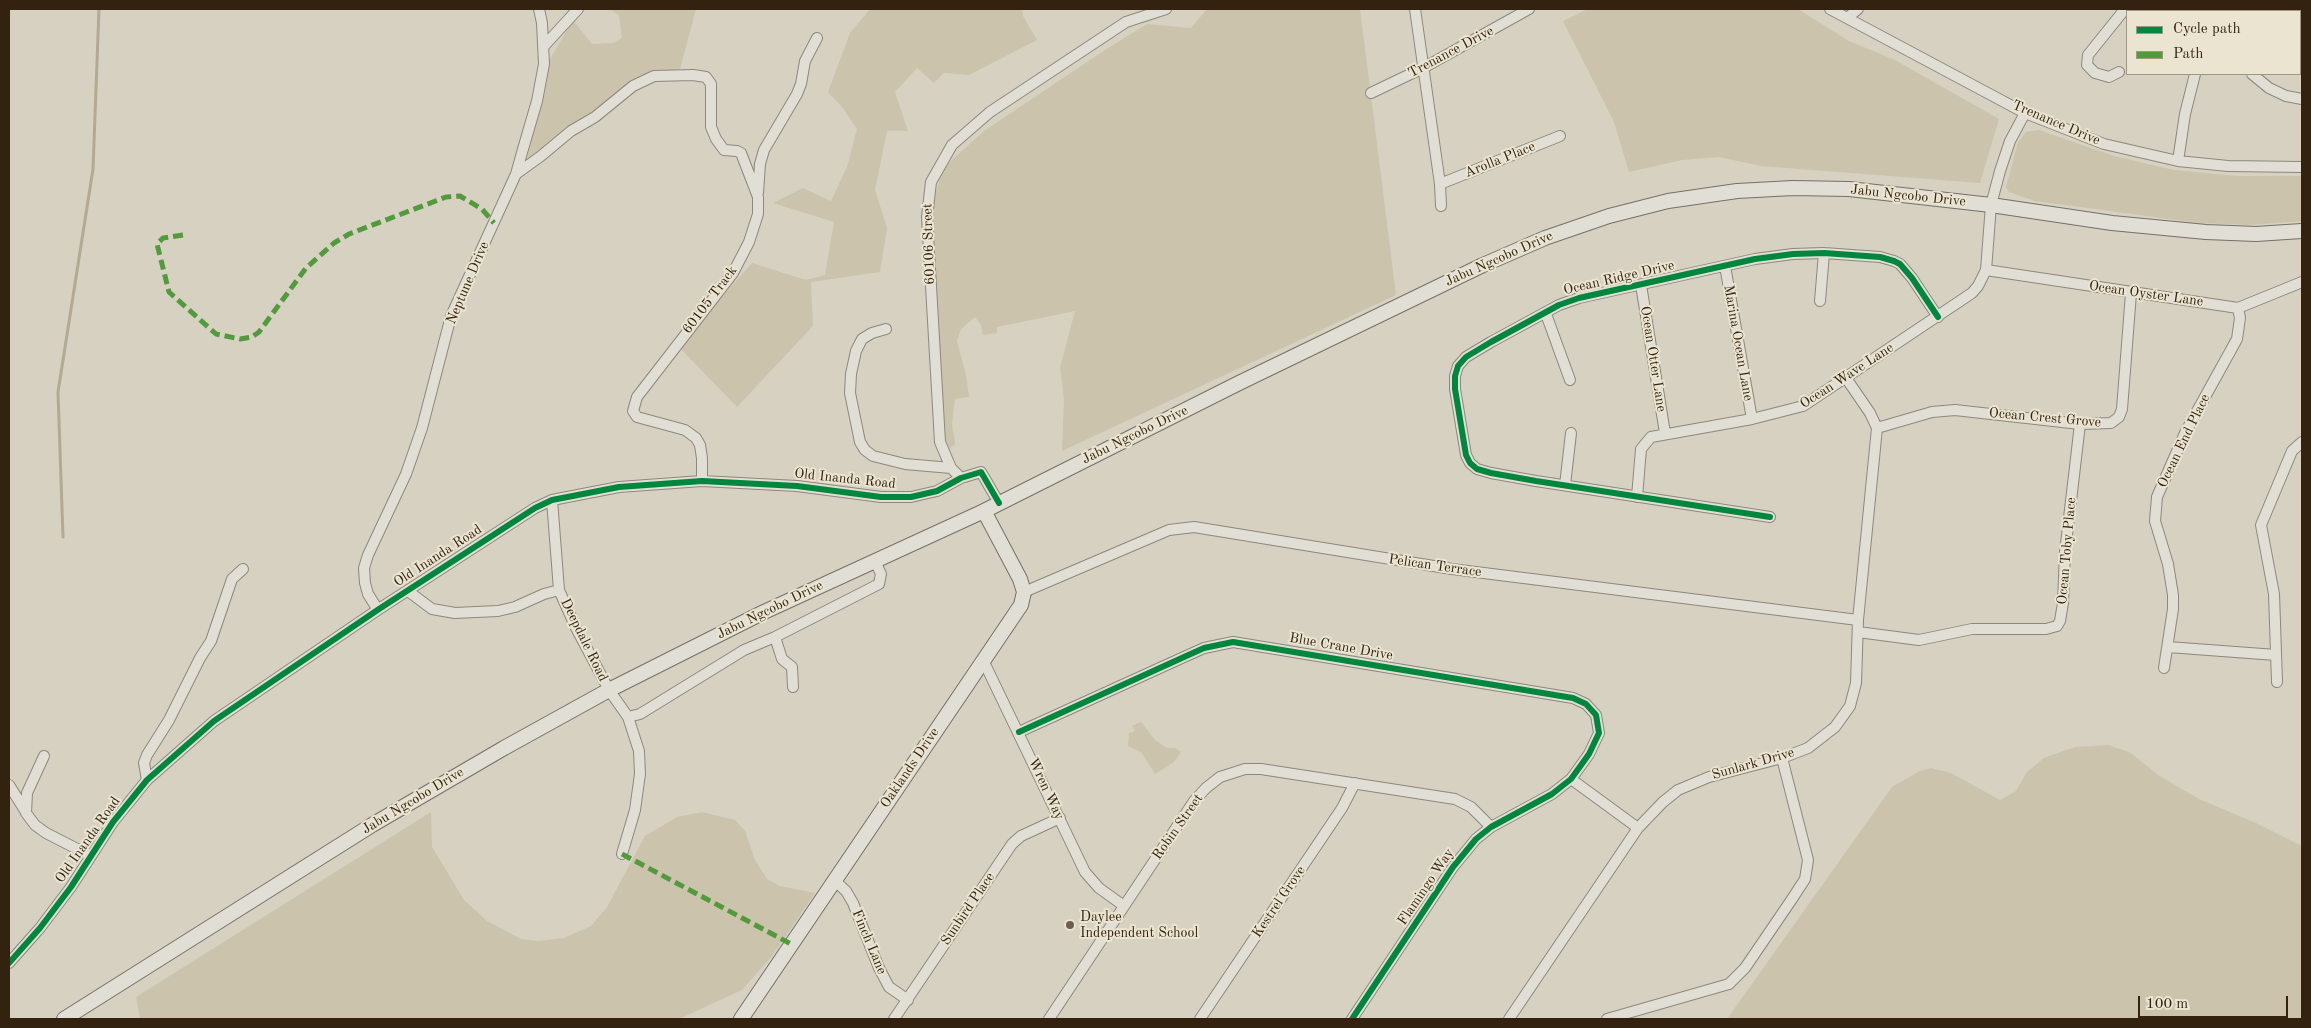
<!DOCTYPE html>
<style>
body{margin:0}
#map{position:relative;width:2311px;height:1028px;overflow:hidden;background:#d6d1c1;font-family:"Old Standard TT",serif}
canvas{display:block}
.frame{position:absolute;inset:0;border:10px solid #33220f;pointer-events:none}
.legend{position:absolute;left:2126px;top:10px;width:175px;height:65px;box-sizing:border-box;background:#eae4d1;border:1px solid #a19683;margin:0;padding:6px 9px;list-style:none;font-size:15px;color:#33220f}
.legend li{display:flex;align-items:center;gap:10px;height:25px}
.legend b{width:25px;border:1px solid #a19683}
.scale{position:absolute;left:2138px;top:996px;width:150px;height:22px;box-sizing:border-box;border:2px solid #33220f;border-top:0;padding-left:6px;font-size:15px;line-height:18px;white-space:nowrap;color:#33220f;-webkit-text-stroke:4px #eae4d1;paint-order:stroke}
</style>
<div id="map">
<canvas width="2311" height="1028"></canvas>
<div class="frame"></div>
<ul class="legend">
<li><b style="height:6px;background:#00873e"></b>Cycle path</li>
<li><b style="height:6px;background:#519b3c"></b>Path</li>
</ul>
<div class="scale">100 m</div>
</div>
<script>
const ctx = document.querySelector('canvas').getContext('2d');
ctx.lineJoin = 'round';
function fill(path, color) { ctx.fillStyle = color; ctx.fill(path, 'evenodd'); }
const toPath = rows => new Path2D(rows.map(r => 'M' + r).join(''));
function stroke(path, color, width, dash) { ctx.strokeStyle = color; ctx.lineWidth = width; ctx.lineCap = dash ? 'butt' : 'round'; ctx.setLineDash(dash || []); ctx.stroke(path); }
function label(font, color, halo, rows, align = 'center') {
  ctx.font = font + ' "Old Standard TT",serif'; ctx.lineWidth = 4; ctx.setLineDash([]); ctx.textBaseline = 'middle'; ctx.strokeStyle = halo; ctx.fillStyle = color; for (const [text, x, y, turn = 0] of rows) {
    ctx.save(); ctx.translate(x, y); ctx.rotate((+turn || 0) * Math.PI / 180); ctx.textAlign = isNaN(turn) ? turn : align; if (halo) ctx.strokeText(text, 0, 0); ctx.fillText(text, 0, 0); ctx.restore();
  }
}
const green = toPath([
 [610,9,696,9,680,69,640,77,592,115,526,163,550,59,573,20,592,44,614,43,622,38,619,15],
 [870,9,1022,9,1023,16,1037,40,969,75,944,73,934,83,917,68,895,92,908,131,887,131,875,190,887,228,880,272,811,282,813,326,737,407,678,346,752,263,806,280,825,275,834,222,773,203,803,188,831,201,847,167,857,129,842,107,828,92,850,33],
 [1207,9,1360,9,1396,295,1062,451,1064,399,1060,368,1075,311,997,327,997,333,983,335,981,325,975,317,961,329,957,341,966,375,969,397,955,399,952,424,955,444,946,452,932,230,933,202,943,168,984,131,1105,50,1147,24,1191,28],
 [1588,9,1798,9,1849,41,1895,60,1999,119,1980,183,1761,166,1719,157,1682,160,1629,172,1614,122,1563,21],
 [2039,130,2114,156,2174,170,2237,176,2302,176,2302,221,2249,225,2199,223,2035,201,2009,192,2006,187,2018,142,2026,132],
 [1141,722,1155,740,1167,748,1175,748,1181,752,1174,762,1155,774,1141,752,1128,746,1129,733,1135,731,1132,726],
 [2109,745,2131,753,2158,775,2199,799,2256,823,2302,846,2302,1019,1727,1019,1892,787,1920,771,1931,768,1951,773,2000,800,2016,791,2027,772,2044,758,2075,747],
 [431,812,432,847,464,900,487,921,521,939,538,941,564,938,591,926,607,907,645,836,677,817,702,812,735,820,745,831,755,860,767,879,780,886,815,893,772,956,742,990,679,1019,140,1019,136,997]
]);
const stream = toPath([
 [63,537,58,392,93,169,99,9]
]);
const street = toPath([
 [1415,9,1440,184,1441,206],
 [1830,9,2025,113,2104,144,2178,161,2228,166,2302,167],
 [2171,9,2174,11],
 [2240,11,2243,9],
 [1847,18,1858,9],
 [544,46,578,9],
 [2119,72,2109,77,2095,73,2087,65,2088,55,2125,9],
 [2252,74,2269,88,2286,96,2302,99],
 [1371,93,1423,68,1529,9],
 [2178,161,2185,114,2195,74],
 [516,174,541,156,571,131,595,117,633,86,654,76,693,75,706,77,711,84,711,127,716,139,724,150,737,151,741,153,758,197,758,214,749,242,733,273,637,397,633,411,637,417,685,430,696,438,700,445,702,458,702,481],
 [1440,184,1560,136],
 [758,193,760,164,764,150,797,94,801,84,805,61,817,38],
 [1725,266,1752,419],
 [1986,270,2238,308,2302,282],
 [1641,285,1665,433],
 [1820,301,1824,253],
 [1546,314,1570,380],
 [886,329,872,333,862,339,856,351,851,374,850,393,860,442,865,450,873,456,905,464,951,468],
 [1877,428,1932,412,1955,410,2080,424,2111,423,2119,417,2122,409,2131,293],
 [961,478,951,468,940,442,927,217,931,182,952,145,990,112,1126,22,1166,9],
 [1565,485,1571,433],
 [1637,497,1641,449,1651,437,1752,419,1803,406,1972,293,1978,286,1986,270,1991,205,2000,171,2010,141,2025,113],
 [552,500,559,590,576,628,609,690,628,717,639,751,640,774,635,810,622,854],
 [1770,517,1536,481,1491,473,1477,469,1470,463,1466,455,1455,389,1455,376,1458,366,1466,357,1491,342,1559,305,1579,298,1755,259,1793,254,1824,253,1880,257,1894,261,1900,264,1912,278,1938,317],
 [408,591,432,609,455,613,498,611,515,607,544,594,559,590],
 [1024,592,1169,530,1194,527,1452,569,1858,620],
 [378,610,368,594,365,583,364,568,368,555,406,474,422,428,451,316,516,174,523,149,537,101,544,64,542,23,539,9],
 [1858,632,1919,640,1972,629,2046,629,2057,626,2060,621,2063,603,2065,552,2080,424],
 [775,637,782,659,792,667,793,687],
 [2168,647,2276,655],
 [983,660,1085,872,1099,888,1124,906],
 [2164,668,2173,609,2173,595,2168,564,2155,521,2157,497,2185,433,2237,339,2240,318,2238,308],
 [2277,682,2274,594,2261,525,2292,451,2302,442],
 [628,717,640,714,744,650,775,637,879,584,881,574,875,561],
 [1019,732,1184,657,1204,648,1233,642,1573,698,1586,704,1596,715,1599,733,1589,754,1579,768,1571,779,1552,794,1491,827,1476,839,1453,867,1352,1019],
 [44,756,27,793,26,813,35,825,46,833,91,856],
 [1571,779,1638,828],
 [147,780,144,763,147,755,169,720,200,658,211,641,232,579,243,569],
 [9,785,26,812],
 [834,880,846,891,853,903,879,968,889,987,908,1000],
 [9,963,40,928,71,887,113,822,147,780,214,721,379,609,535,508,552,500,619,487,702,481,797,486,881,497,911,497,937,491,961,478,981,472,999,503],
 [894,1019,1012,844,1021,836,1060,818],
 [1049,1019,1194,801,1206,788,1220,777,1245,769,1261,769,1455,799,1471,807,1491,827],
 [1200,1019,1342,808,1355,783],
 [1509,1019,1638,828,1663,802,1678,790,1709,777,1782,758,1808,748,1835,727,1850,706,1856,683,1858,620,1877,428,1870,413,1846,378],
 [1607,1019,1729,984,1745,968,1792,899,1805,879,1808,860,1782,758]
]);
const secondary = toPath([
 [64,1019,372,825,504,748,609,690,764,612,984,511,1239,383,1483,265,1545,238,1609,216,1668,201,1737,191,1793,188,1849,189,1991,205,2112,223,2206,232,2256,234,2302,231],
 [741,1019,1021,605,1024,592,1020,579,984,511]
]);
const quiet = toPath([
 [183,235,163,238,157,244,169,292,216,334,240,339,252,337,259,332,306,268,334,243,349,234,446,197,460,196,482,209,494,223],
 [622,854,791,944]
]);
const cycleway = toPath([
 [1770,517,1536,481,1491,473,1477,469,1470,463,1466,455,1455,389,1455,376,1458,366,1466,357,1491,342,1559,305,1579,298,1755,259,1793,254,1824,253,1880,257,1894,261,1900,264,1912,278,1938,317],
 [1019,732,1184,657,1204,648,1233,642,1573,698,1586,704,1596,715,1599,733,1589,754,1579,768,1571,779,1552,794,1491,827,1476,839,1453,867,1352,1019],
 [9,963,40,928,71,887,113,822,147,780,214,721,379,609,535,508,552,500,619,487,702,481,797,486,881,497,911,497,937,491,961,478,981,472,999,503]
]);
const markers = [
 [1070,925,5,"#6c5f4d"]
];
const streetNames = [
 ["Trenance Drive",1451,52,-28],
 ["Trenance Drive",2056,123,23],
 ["Arolla Place",1500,160,-22],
 ["Jabu Ngcobo Drive",1908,196,6],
 ["60106 Street",929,244,-92],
 ["Jabu Ngcobo Drive",1499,259,-24],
 ["Ocean Ridge Drive",1619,278,-13],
 ["Neptune Drive",468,283,-67],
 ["Ocean Oyster Lane",2146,294,8],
 ["60105 Track",710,300,-53],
 ["Marina Ocean Lane",1738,343,80],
 ["Ocean Otter Lane",1653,359,81],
 ["Ocean Wave Lane",1847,376,-33],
 ["Ocean Crest Grove",2045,418,5],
 ["Jabu Ngcobo Drive",1135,435,-26],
 ["Ocean End Place",2184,441,-64],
 ["Old Inanda Road",845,479,6],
 ["Ocean Toby Place",2067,551,-85],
 ["Old Inanda Road",438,556,-33],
 ["Pelican Terrace",1435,566,8],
 ["Jabu Ngcobo Drive",770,610,-26],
 ["Deepdale Road",584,640,64],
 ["Blue Crane Drive",1341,647,10],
 ["Sunlark Drive",1753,764,-16],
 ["Oaklands Drive",910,768,-56],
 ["Wren Way",1046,789,65],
 ["Jabu Ngcobo Drive",413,801,-31],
 ["Robin Street",1178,827,-55],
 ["Old Inanda Road",88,840,-55],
 ["Flamingo Way",1426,887,-56],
 ["Kestrel Grove",1279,902,-56],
 ["Sunbird Place",968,909,-56],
 ["Finch Lane",869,942,67]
];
const poiNames = [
 ["Daylee",1080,917],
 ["Independent School",1080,933]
];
fill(green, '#cbc3ac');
stroke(stream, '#b4a993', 3);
stroke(street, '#8d887d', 12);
stroke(secondary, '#767066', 16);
stroke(street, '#e0ded5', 10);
stroke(secondary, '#e0ded5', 14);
stroke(quiet, '#519b3c', 5, [10, 5]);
stroke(cycleway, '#00873e', 6);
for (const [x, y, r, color] of markers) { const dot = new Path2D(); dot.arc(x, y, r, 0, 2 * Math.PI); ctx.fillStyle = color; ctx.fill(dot); stroke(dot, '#eae4d1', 2); }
label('14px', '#33220f', '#eae4d1', streetNames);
label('14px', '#33220f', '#eae4d1', poiNames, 'left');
</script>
